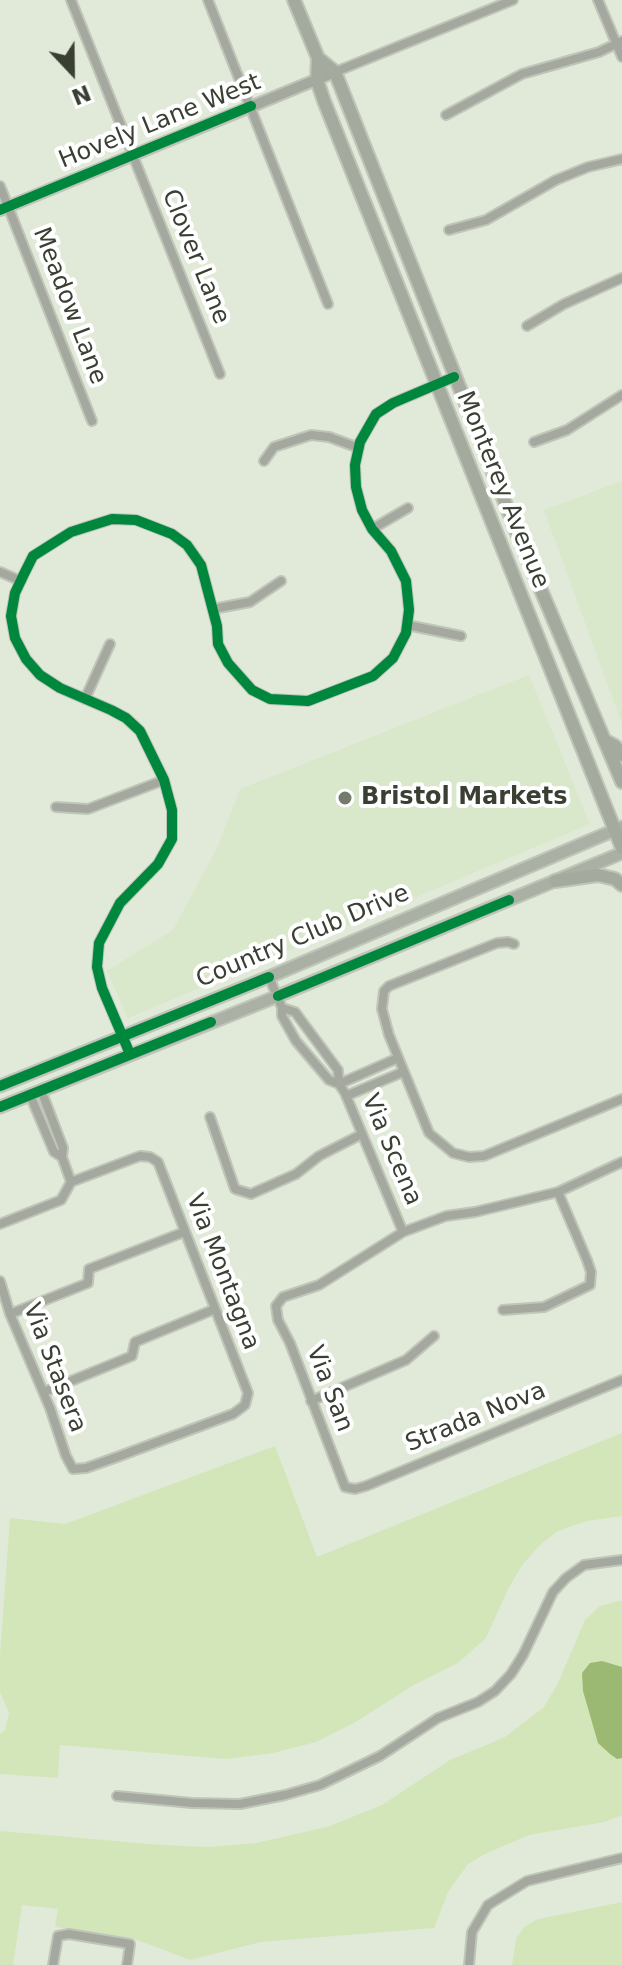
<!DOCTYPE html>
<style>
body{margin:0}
#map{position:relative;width:622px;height:1965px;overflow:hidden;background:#e1ead8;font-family:"DejaVu Sans",sans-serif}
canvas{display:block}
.north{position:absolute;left:32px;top:32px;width:80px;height:80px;-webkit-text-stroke:6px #fff;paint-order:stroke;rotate:158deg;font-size:22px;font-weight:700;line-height:32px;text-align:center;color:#393f33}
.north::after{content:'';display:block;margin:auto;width:28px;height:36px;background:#393f33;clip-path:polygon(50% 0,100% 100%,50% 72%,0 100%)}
</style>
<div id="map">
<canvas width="622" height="1965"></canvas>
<div class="north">N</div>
</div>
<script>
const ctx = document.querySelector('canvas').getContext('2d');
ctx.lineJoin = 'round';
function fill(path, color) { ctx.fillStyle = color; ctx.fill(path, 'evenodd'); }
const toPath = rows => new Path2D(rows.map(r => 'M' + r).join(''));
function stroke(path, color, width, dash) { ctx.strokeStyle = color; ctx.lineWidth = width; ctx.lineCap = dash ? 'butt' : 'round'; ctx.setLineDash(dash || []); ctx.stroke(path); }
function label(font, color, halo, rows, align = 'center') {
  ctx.font = font + ' "DejaVu Sans",sans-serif'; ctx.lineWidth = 8; ctx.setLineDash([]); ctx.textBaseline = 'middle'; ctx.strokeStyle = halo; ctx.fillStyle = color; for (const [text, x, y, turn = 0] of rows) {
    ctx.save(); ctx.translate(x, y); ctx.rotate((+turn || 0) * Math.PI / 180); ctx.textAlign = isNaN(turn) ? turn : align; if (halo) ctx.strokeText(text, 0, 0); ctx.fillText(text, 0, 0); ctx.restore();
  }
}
const built = toPath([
 [622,481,622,724,544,510],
 [529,675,590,824,128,1018,107,971,173,930,217,848,240,789]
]);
const green = toPath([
 [622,1433,622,1516,587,1521,558,1531,540,1545,523,1564,509,1587,486,1638,458,1663,412,1686,354,1723,316,1742,273,1753,226,1759,60,1745,58,1778,0,1774,0,1734,5,1730,9,1713,0,1692,0,1655,10,1518,65,1524,275,1446,317,1557],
 [618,1601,622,1601,622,1815,604,1822,529,1835,487,1853,468,1864,448,1892,434,1928,261,1942,190,1960,132,1938,55,1927,58,1909,22,1905,13,1965,0,1965,0,1831,161,1845,209,1847,256,1843,327,1827,382,1805,450,1760,505,1737,544,1707,558,1683,585,1620,600,1606],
 [622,1902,622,1965,512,1965,516,1939,524,1927,538,1919]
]);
const water = toPath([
 [602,1661,622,1667,622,1758,617,1759,610,1754,598,1743,583,1691,582,1673,590,1663]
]);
const minor = toPath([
 [71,0,220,374],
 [208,0,328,304],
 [598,0,622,57],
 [335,72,513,0],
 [446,115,522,74,599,52,622,41],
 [0,186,92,421],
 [449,230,486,220,556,180,588,167,622,159],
 [527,326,564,304,622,278],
 [534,442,567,430,622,395],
 [264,461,274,447,311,435,329,437,359,448],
 [372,529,408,508],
 [0,572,21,581],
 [213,609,250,602,281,581],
 [407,625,461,636],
 [85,699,110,644],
 [56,807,88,809,164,780],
 [514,944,508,942,497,943,389,986,384,991,382,1009,389,1035,429,1133,453,1153,469,1157,484,1156,622,1099],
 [269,977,282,1008,282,1016,296,1041,329,1080,339,1084,345,1093,403,1232],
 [282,1008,295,1012,338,1070,339,1084],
 [130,1054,102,988,97,967,99,943,120,903,158,864,172,839,172,810,164,780,140,731,126,718,111,710,60,688,40,675,26,659,15,638,11,616,15,593,24,574,33,556,71,532,112,519,136,520,172,534,187,545,201,565,217,626,218,644,228,663,252,690,270,699,308,701,373,676,393,658,406,633,409,610,406,581,391,551,372,529,362,510,356,487,355,465,360,442,376,414,393,403,454,377],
 [339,1084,398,1058],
 [41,1090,63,1148,62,1157,71,1182],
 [30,1095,54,1152,62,1157],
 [346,1096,403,1072],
 [210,1117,235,1189,251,1194,296,1174,319,1156,362,1134],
 [622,1162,558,1192,475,1212,446,1216,403,1232,319,1285,283,1297,276,1306,278,1320,290,1343,345,1487,355,1489,366,1486,622,1380],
 [0,1224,61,1200,71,1182,140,1156,150,1157,158,1162,248,1393,245,1405,233,1414,117,1457,86,1468,73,1469,66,1456,50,1408,10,1314,0,1281],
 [503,1310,544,1307,590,1285,591,1272,587,1260,558,1192],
 [10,1314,88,1283,89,1269,184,1232],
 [44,1392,132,1356,135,1342,215,1309],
 [311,1401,406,1360,434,1336],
 [117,1796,192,1803,240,1804,285,1795,320,1785,380,1756,438,1718,478,1702,495,1691,511,1674,523,1655,553,1592,566,1578,584,1565,622,1560],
 [53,1965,58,1936,69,1934,130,1944,127,1965],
 [469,1965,472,1932,488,1905,527,1881,622,1858]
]);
const tertiary = toPath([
 [0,210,335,72]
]);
const secondary = toPath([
 [0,1086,269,977,622,827],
 [0,1107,278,996,622,853]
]);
const primary = toPath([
 [294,0,318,58,317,80,324,101,622,848],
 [318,58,335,72,517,533,622,782],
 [604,740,615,746,622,755],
 [555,881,598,875,615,879,622,885]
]);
const cycleway = toPath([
 [0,210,251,106],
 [278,996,509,900],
 [130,1054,102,988,97,967,99,943,120,903,158,864,172,839,172,810,164,780,140,731,126,718,111,710,60,688,40,675,26,659,15,638,11,616,15,593,24,574,33,556,71,532,112,519,136,520,172,534,187,545,201,565,217,626,218,644,228,663,252,690,270,699,308,701,373,676,393,658,406,633,409,610,406,581,391,551,372,529,362,510,356,487,355,465,360,442,376,414,393,403,454,377],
 [0,1086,269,977],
 [0,1107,211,1022]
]);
const markers = [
 [345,798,8,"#747b6d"]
];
const streetNames = [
 ["Hovely Lane West",160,122,-22],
 ["Clover Lane",195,257,68],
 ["Meadow Lane",69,306,69],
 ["Monterey Avenue",502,490,68],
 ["Country Club Drive",303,937,-23],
 ["Via Scena",391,1150,67],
 ["Via Montagna",222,1272,69],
 ["Via Stasera",54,1368,69],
 ["Via San",329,1389,69],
 ["Strada Nova",476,1418,-22]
];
const poiNames = [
 ["Bristol Markets",361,798]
];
fill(built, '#d9e7ca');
fill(green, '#d2e6ba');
fill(water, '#9cb973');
stroke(minor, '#bfc6b9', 12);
stroke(tertiary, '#bfc6b9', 14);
stroke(secondary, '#bfc6b9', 15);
stroke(primary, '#bfc6b9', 16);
stroke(minor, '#a4a89f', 8);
stroke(tertiary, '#a4a89f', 10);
stroke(secondary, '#abb0a5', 11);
stroke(primary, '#a5aa9f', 12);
stroke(cycleway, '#00873e', 10);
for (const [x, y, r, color] of markers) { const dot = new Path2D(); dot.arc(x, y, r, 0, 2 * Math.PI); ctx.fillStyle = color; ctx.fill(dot); stroke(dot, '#fff', 3); }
label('24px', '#393f33', '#fff', streetNames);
label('bold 24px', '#393f33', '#fff', poiNames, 'left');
</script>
